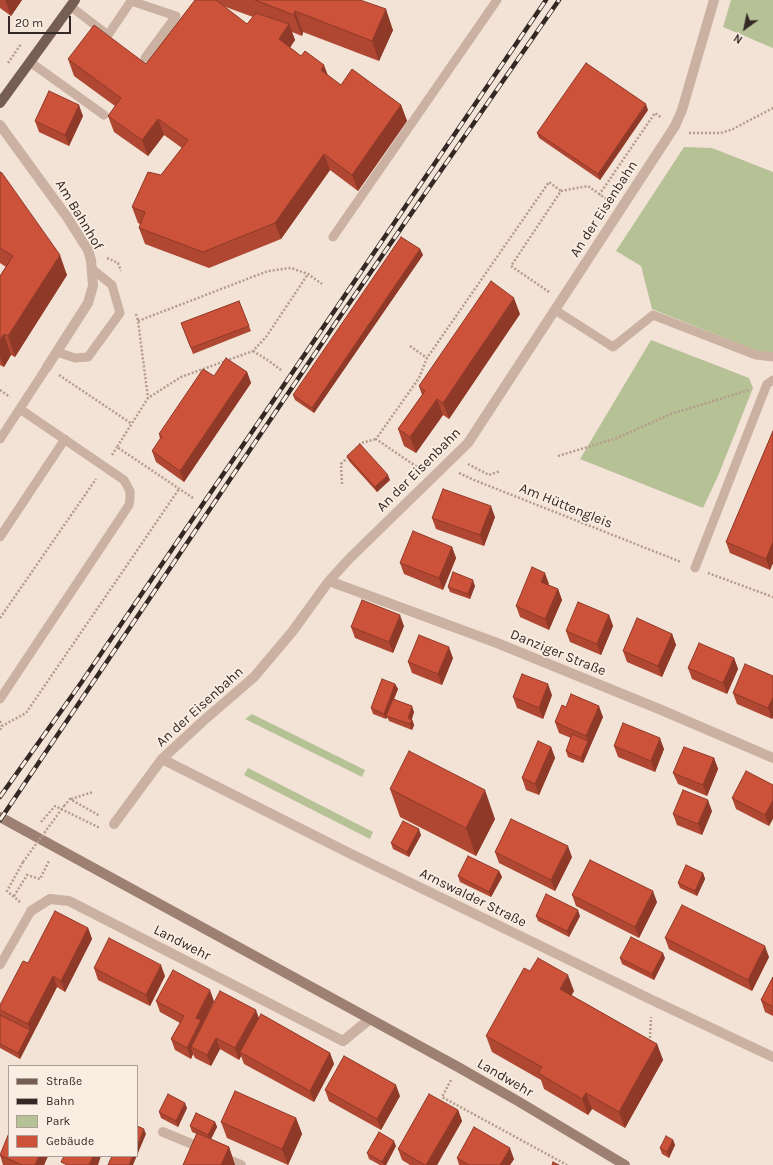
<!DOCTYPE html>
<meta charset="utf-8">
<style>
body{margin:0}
#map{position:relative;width:773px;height:1165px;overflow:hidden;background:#f2e3d6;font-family:Karla,sans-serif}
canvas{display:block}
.legend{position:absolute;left:8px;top:1065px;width:130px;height:92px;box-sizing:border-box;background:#faede2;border:1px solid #ab9e96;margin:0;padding:5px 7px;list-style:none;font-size:12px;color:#342825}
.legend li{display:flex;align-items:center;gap:8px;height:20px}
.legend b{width:20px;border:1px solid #ab9e96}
.north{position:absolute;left:725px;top:8px;width:40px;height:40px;-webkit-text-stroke:3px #faede2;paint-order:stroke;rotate:213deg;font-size:11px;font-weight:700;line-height:16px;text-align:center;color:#342825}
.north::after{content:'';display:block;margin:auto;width:14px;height:18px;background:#342825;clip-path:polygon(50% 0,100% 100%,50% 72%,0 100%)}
.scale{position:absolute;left:8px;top:16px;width:63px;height:18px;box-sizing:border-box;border:2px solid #342825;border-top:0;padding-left:5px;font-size:12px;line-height:14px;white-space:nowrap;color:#342825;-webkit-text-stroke:3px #faede2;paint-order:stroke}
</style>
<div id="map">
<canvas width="773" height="1165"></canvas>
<ul class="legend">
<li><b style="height:5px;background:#775e55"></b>Straße</li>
<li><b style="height:5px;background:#342825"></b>Bahn</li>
<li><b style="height:11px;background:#b6c196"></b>Park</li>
<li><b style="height:11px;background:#cc523a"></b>Gebäude</li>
</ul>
<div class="north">N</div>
<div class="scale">20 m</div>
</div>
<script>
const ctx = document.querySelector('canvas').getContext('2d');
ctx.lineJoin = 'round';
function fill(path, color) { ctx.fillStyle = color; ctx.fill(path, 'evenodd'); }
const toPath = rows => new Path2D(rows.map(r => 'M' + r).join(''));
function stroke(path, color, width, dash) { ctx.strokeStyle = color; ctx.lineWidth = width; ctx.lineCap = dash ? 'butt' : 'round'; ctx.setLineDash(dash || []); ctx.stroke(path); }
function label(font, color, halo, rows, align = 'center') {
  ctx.font = font + ' Karla,sans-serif'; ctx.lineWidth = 3.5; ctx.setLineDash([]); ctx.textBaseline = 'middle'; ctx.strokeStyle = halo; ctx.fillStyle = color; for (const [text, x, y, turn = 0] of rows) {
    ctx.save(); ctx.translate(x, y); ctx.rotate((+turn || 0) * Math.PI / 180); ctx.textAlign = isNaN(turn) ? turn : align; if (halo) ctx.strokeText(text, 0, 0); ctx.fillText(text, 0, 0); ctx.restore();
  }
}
const green = toPath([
 [731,0,773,0,773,48,723,27],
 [684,147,712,148,773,172,773,353,757,351,652,309,641,266,616,251],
 [651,340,749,378,753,388,718,476,703,508,580,459],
 [252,714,365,770,362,777,245,719],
 [248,768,373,832,370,839,244,775]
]);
const path = toPath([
 [8,63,21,44],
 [689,133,721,133,733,129,773,108],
 [599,195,655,113,662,118],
 [107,258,118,263,121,271],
 [549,292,511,266,561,191,588,186,609,201],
 [136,314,138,321,148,398],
 [138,321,268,271,291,268,308,274,322,284],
 [410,346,427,358],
 [253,351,269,361,281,370],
 [59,375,132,424],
 [0,390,10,397],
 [356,448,361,443,376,439],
 [112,455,117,447],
 [558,456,617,438,671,414,749,390],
 [468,464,489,475,500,471],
 [420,469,376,439,419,378,427,358,549,182,561,191],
 [459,473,474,480,681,562],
 [342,484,341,464,350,455],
 [193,498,117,447,148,398,181,377,253,351,266,337,308,274],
 [708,573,773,597],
 [0,618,96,479],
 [0,721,2,726],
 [0,730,2,726,26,713,179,489],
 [71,799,93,792],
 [64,806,70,799,100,816],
 [41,822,55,806,100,828],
 [14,896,27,875,40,879,49,861],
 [20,902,7,891,23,862],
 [650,1038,651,1017],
 [451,1080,442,1097,567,1165]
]);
const lane = toPath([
 [70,6,108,35,131,1,176,16,145,58],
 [30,62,104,115],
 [333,237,497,0],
 [555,310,613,347,653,315,756,355,773,357],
 [57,352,75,358,88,357,120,313,112,285,92,269],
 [0,439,47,367],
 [0,537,65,439],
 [695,568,767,384,773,380],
 [0,699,129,505,130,499,130,491,124,480,20,409],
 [0,965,31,911]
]);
const street = toPath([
 [0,125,67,217,88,250,91,260,93,286,88,303,47,367],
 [329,581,497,643,659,709,773,758],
 [162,759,353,855,652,1000,773,1057],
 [114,824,162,759,202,722,254,677,292,632,329,581,350,558,468,443,675,126,682,110,714,0],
 [31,911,50,899,69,901,343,1041,370,1019],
 [163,1132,204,1149],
 [222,1157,241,1165]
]);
const secondary = toPath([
 [0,817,458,1067,516,1100,625,1165]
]);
const primary = toPath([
 [0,103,75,0]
]);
const rail = toPath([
 [0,797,81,683,546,0],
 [0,820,339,318,559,0]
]);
const pathBridge = toPath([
 [23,862,64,806]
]);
const wall = toPath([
 [0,0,22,0,11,16,0,8],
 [195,0,360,0,393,30,379,61,303,32,302,36,292,32,295,40,290,48,301,56,341,85,401,105,407,121,358,191,330,170,281,239,209,268,145,244,139,228,140,224,138,223,132,207,161,175,182,148,164,135,148,156,114,132,108,116,115,106,74,76,68,59,146,64],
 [223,6,253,17,247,24],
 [648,110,600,180,539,138,537,133],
 [83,116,69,146,39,132,35,121],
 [0,172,67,275,15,357,11,355,4,367,0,365,0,276,6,267,0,263],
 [420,249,423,255,314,413,295,400,293,395],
 [239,301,251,331,193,354,181,323],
 [520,314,449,419,443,415,416,453,404,446,398,429,422,395,419,386],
 [247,372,251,383,184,482,156,462,152,451,160,439,159,434,214,376],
 [773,431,773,563,770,570,730,553,726,542],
 [347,456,390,480,377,492,349,461],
 [495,517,484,546,436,529,432,518],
 [452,547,456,558,443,590,404,574,400,563],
 [549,584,548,585,558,589,562,600,549,630,520,617,516,606],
 [475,586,470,599,450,592,448,587],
 [609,615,613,626,601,655,570,642,566,631],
 [404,626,393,653,355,638,351,627],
 [672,634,676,645,662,677,627,662,623,651],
 [453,658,442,685,412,673,408,662],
 [734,658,738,669,727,694,692,679,688,668],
 [773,676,773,717,772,719,737,704,733,693],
 [395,684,398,689,394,699,414,712,412,719,414,725,412,730,389,721,387,717,386,719,373,714,371,708],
 [552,695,543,719,517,708,513,697],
 [566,707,603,717,583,763,568,757,566,751,571,738,559,733,555,722],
 [614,746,664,749,655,772,618,757],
 [551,747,555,758,539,795,526,790,522,778],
 [714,758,718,769,707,796,678,784,673,773],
 [773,785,769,826,736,809,732,798],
 [390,789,495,819,476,856,400,817],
 [712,811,702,835,677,825,673,814],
 [421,835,409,857,393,849,391,843],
 [495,852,572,857,555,891,499,863],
 [499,871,502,877,491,897,460,882,458,876],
 [703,873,705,879,697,896,680,888,678,883],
 [572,895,657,902,639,938,576,906],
 [536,916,580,916,569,937,538,921],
 [88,928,92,939,65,992,57,987,20,1059,0,1048,0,1005,28,963],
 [665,938,769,957,752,991,669,949],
 [620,958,665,958,654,980,622,964],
 [94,968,165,976,150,1006,98,980],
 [773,977,773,1016,765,1012,761,1000],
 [574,991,571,995,657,1044,663,1060,625,1128,592,1109,588,1115,544,1089,541,1080,492,1052,486,1036],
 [156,1001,214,1001,203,1024,259,1018,330,1053,334,1064,314,1102,244,1064,241,1056,239,1060,220,1049,211,1066,195,1058,193,1054,191,1059,175,1050,171,1039,180,1023,160,1012],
 [325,1090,400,1096,381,1130,329,1101],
 [187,1108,178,1127,161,1118,159,1112],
 [458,1110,462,1121,437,1165,410,1165,402,1160,398,1149],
 [296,1118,302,1134,288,1165,227,1138,221,1122],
 [215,1122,217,1127,211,1139,229,1147,235,1165,183,1165,197,1134,192,1132,190,1126],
 [673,1140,675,1145,669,1158,662,1154,660,1148],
 [396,1146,386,1165,380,1165,369,1159,367,1153],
 [0,1155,9,1156,48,1156,44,1165,3,1165],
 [457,1158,514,1159,510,1165,459,1165]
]);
const shadedWall = toPath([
 [5,0,22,0,11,16],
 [386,9,393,30,379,61,372,41],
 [295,11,303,32,302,36,294,15],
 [289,24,295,40,284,55,279,39],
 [324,65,330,81,321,70],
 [646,104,648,110,600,180,598,174],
 [79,105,83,116,69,146,65,135],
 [401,105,407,121,358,191,352,175],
 [158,119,164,135,148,156,142,140],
 [324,154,330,170,281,239,275,223],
 [420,249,423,255,314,413,312,408],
 [60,255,67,275,15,357,8,336],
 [514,298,520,314,449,419,443,403],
 [4,334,11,355,4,367,0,357,0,340],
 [247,372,251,383,184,482,180,471],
 [437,399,443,415,416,453,410,437],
 [388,475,390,480,377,492,375,487],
 [491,506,495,517,484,546,480,535],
 [773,542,773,563,770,570,766,559],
 [452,547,456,558,443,590,439,578],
 [545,573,549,584,545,593,541,582],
 [473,580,475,586,470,599,468,594],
 [558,589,562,600,549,630,545,619],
 [400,615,404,626,393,653,389,642],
 [609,615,613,626,601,655,597,644],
 [672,634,676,645,662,677,658,666],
 [449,647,453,658,442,685,438,674],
 [734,658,738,669,727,694,723,683],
 [395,684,398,689,387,716,386,716,387,717,386,719,384,714],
 [548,684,552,695,543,719,539,708],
 [773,697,773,717,772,719,768,708],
 [412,706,414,712,410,724,408,718],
 [599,706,603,717,590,747,586,736],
 [412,720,414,725,412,730,410,724],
 [660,738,664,749,655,772,651,761],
 [588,741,590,747,583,763,581,758],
 [551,747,555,758,539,795,535,784],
 [714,758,718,769,707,796,703,785],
 [485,790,495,819,476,856,466,828],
 [708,800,712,811,702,835,698,824],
 [773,800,773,819,769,826,765,815],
 [419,829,421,835,409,857,407,852],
 [568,846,572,857,555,891,551,880],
 [499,871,502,877,491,897,489,892],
 [703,873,705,879,697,896,695,891],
 [653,891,657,902,639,938,635,927],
 [578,910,580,916,569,937,567,931],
 [88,928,92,939,65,992,61,981],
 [765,946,769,957,752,991,748,980],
 [663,953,665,958,654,980,652,974],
 [161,965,165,976,150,1006,146,995],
 [568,975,574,991,566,1005,560,989],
 [53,976,57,987,20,1059,18,1053,30,1030,28,1024],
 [210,990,214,1001,203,1024,206,1031,191,1047,193,1054,191,1059,187,1048,196,1018],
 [256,1010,260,1021,240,1052,241,1056,239,1060,235,1048],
 [216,1038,220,1049,211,1066,207,1055],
 [657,1044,663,1060,625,1128,619,1112],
 [330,1053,334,1064,314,1102,310,1091],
 [396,1085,400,1096,381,1130,377,1119],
 [586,1093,592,1109,588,1115,582,1099],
 [185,1103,187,1108,178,1127,176,1121],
 [458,1110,462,1121,437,1165,426,1165],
 [296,1118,302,1134,288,1165,282,1149],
 [215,1122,217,1127,210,1141,208,1135],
 [144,1129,146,1134,133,1165,129,1165,133,1156,137,1156,137,1146],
 [673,1140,675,1145,669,1158,667,1152],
 [394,1141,396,1146,386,1165,384,1165,382,1162],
 [229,1147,235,1165,221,1165],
 [510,1148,514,1159,510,1165,500,1165],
 [39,1156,48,1156,44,1165,35,1165],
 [93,1156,101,1156,98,1165,89,1165]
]);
const building = toPath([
 [195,0,216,0,247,24,256,13,289,24,279,39,301,56,305,51,324,65,321,70,341,85,352,69,401,105,352,175,324,154,275,223,203,252,139,228,145,212,132,207,148,172,161,175,188,140,158,119,142,140,108,116,121,98,68,59,94,25,146,64,195,0],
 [255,0,360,0,386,9,372,41,295,11,294,15,255,0],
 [586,63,646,104,598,174,537,133,586,63],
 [49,91,79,105,65,135,35,121,49,91],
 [0,172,2,173,60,255,8,336,4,334,0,340,0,276,13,256,0,248,0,172],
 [401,237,420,249,312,408,293,395,401,237],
 [491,281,514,298,443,403,437,399,410,437,398,429,425,391,419,386,491,281],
 [239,301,249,326,191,348,181,323,239,301],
 [226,358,247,372,180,471,152,451,162,436,159,434,203,369,214,376,226,358],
 [773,431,773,542,766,559,726,542,773,431],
 [360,444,388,475,375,487,347,456,360,444],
 [443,489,491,506,480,535,432,518,443,489],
 [413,531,452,547,439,578,400,563,413,531],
 [532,567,545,573,541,582,558,589,545,619,516,606,532,567],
 [453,572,473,580,468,594,448,587,453,572],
 [362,600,400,615,389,642,351,627,362,600],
 [578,602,609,615,597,644,566,631,578,602],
 [637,618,672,634,658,666,623,651,637,618],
 [419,635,449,647,438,674,408,662,419,635],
 [699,643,734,658,723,683,688,668,699,643],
 [745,664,773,676,773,697,768,708,733,693,745,664],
 [522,674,548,684,539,708,513,697,522,674],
 [382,679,395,684,384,714,371,708,382,679],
 [571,694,599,706,586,736,555,722,562,705,566,707,571,694],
 [393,699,412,706,408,718,412,720,410,724,386,716,393,699],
 [623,723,660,738,651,761,614,746,623,723],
 [572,734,588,741,581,758,566,751,572,734],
 [538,741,551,747,535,784,522,778,538,741],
 [684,747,714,758,703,785,673,773,684,747],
 [409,751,485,790,466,828,390,789,409,751],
 [746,771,773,785,773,800,765,815,732,798,746,771],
 [683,790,708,800,698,824,673,814,683,790],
 [511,819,568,846,551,880,495,852,511,819],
 [403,821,419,829,407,852,391,843,403,821],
 [468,856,499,871,489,892,458,876,468,856],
 [590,860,653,891,635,927,572,895,590,860],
 [686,865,703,873,695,891,678,883,686,865],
 [546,894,578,910,567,931,536,916,546,894],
 [682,905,765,946,748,980,665,938,682,905],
 [55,911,88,928,61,981,53,976,28,1024,0,1010,0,1005,23,961,28,963,55,911],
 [631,937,663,953,652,974,620,958,631,937],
 [109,938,161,965,146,995,94,968,109,938],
 [538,958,568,975,560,989,657,1044,619,1112,586,1093,582,1099,538,1073,542,1067,486,1036,524,968,530,971,538,958],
 [173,970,210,990,196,1018,201,1020,187,1048,171,1039,184,1016,156,1001,173,970],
 [773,977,773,1007,761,1000,773,977],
 [220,991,256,1010,235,1048,216,1038,207,1055,191,1047,220,991],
 [261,1014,330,1053,310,1091,240,1052,261,1014],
 [0,1015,30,1030,18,1053,0,1044,0,1015],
 [344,1056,396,1085,377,1119,325,1090,344,1056],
 [235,1091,296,1118,282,1149,221,1122,235,1091],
 [168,1094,185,1103,176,1121,159,1112,168,1094],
 [429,1094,458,1110,426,1165,425,1165,398,1149,429,1094],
 [196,1113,215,1122,208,1135,190,1126,196,1113],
 [137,1126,144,1129,137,1146,137,1126],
 [474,1127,510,1148,500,1165,469,1165,457,1158,474,1127],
 [379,1132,394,1141,382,1162,367,1153,379,1132],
 [9,1133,9,1156,39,1156,35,1165,22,1165,0,1155,9,1133],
 [197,1133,229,1147,221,1165,183,1165,197,1133],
 [666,1136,673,1140,667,1152,660,1148,666,1136],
 [64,1156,93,1156,89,1165,67,1165,61,1162,64,1156],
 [112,1156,133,1156,129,1165,108,1165,112,1156],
 [553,1162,559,1165,552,1165,553,1162]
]);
const streetNames = [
 ["An der Eisenbahn",604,209,-57],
 ["Am Bahnhof",79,215,59],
 ["An der Eisenbahn",419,470,-45],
 ["Am Hüttengleis",566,506,22],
 ["Danziger Straße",558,653,22],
 ["An der Eisenbahn",200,707,-42],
 ["Arnswalder Straße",473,898,26],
 ["Landwehr",182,943,27],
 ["Landwehr",505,1078,30]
];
fill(green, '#b6c196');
stroke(path, '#b69b8c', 2.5, [2, 2]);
stroke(lane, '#cab1a2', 9);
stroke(street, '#cab1a2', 10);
stroke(secondary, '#9e8073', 10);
stroke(primary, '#775e55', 10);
stroke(rail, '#342825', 4.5);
stroke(rail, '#faede2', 3, [9]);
stroke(pathBridge, '#b69b8c', 2.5, [2, 2]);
fill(wall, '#af4732');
fill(shadedWall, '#8f3929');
fill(building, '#cc523a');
stroke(building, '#8f3929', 1);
label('14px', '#342825', '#faede2', streetNames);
</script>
